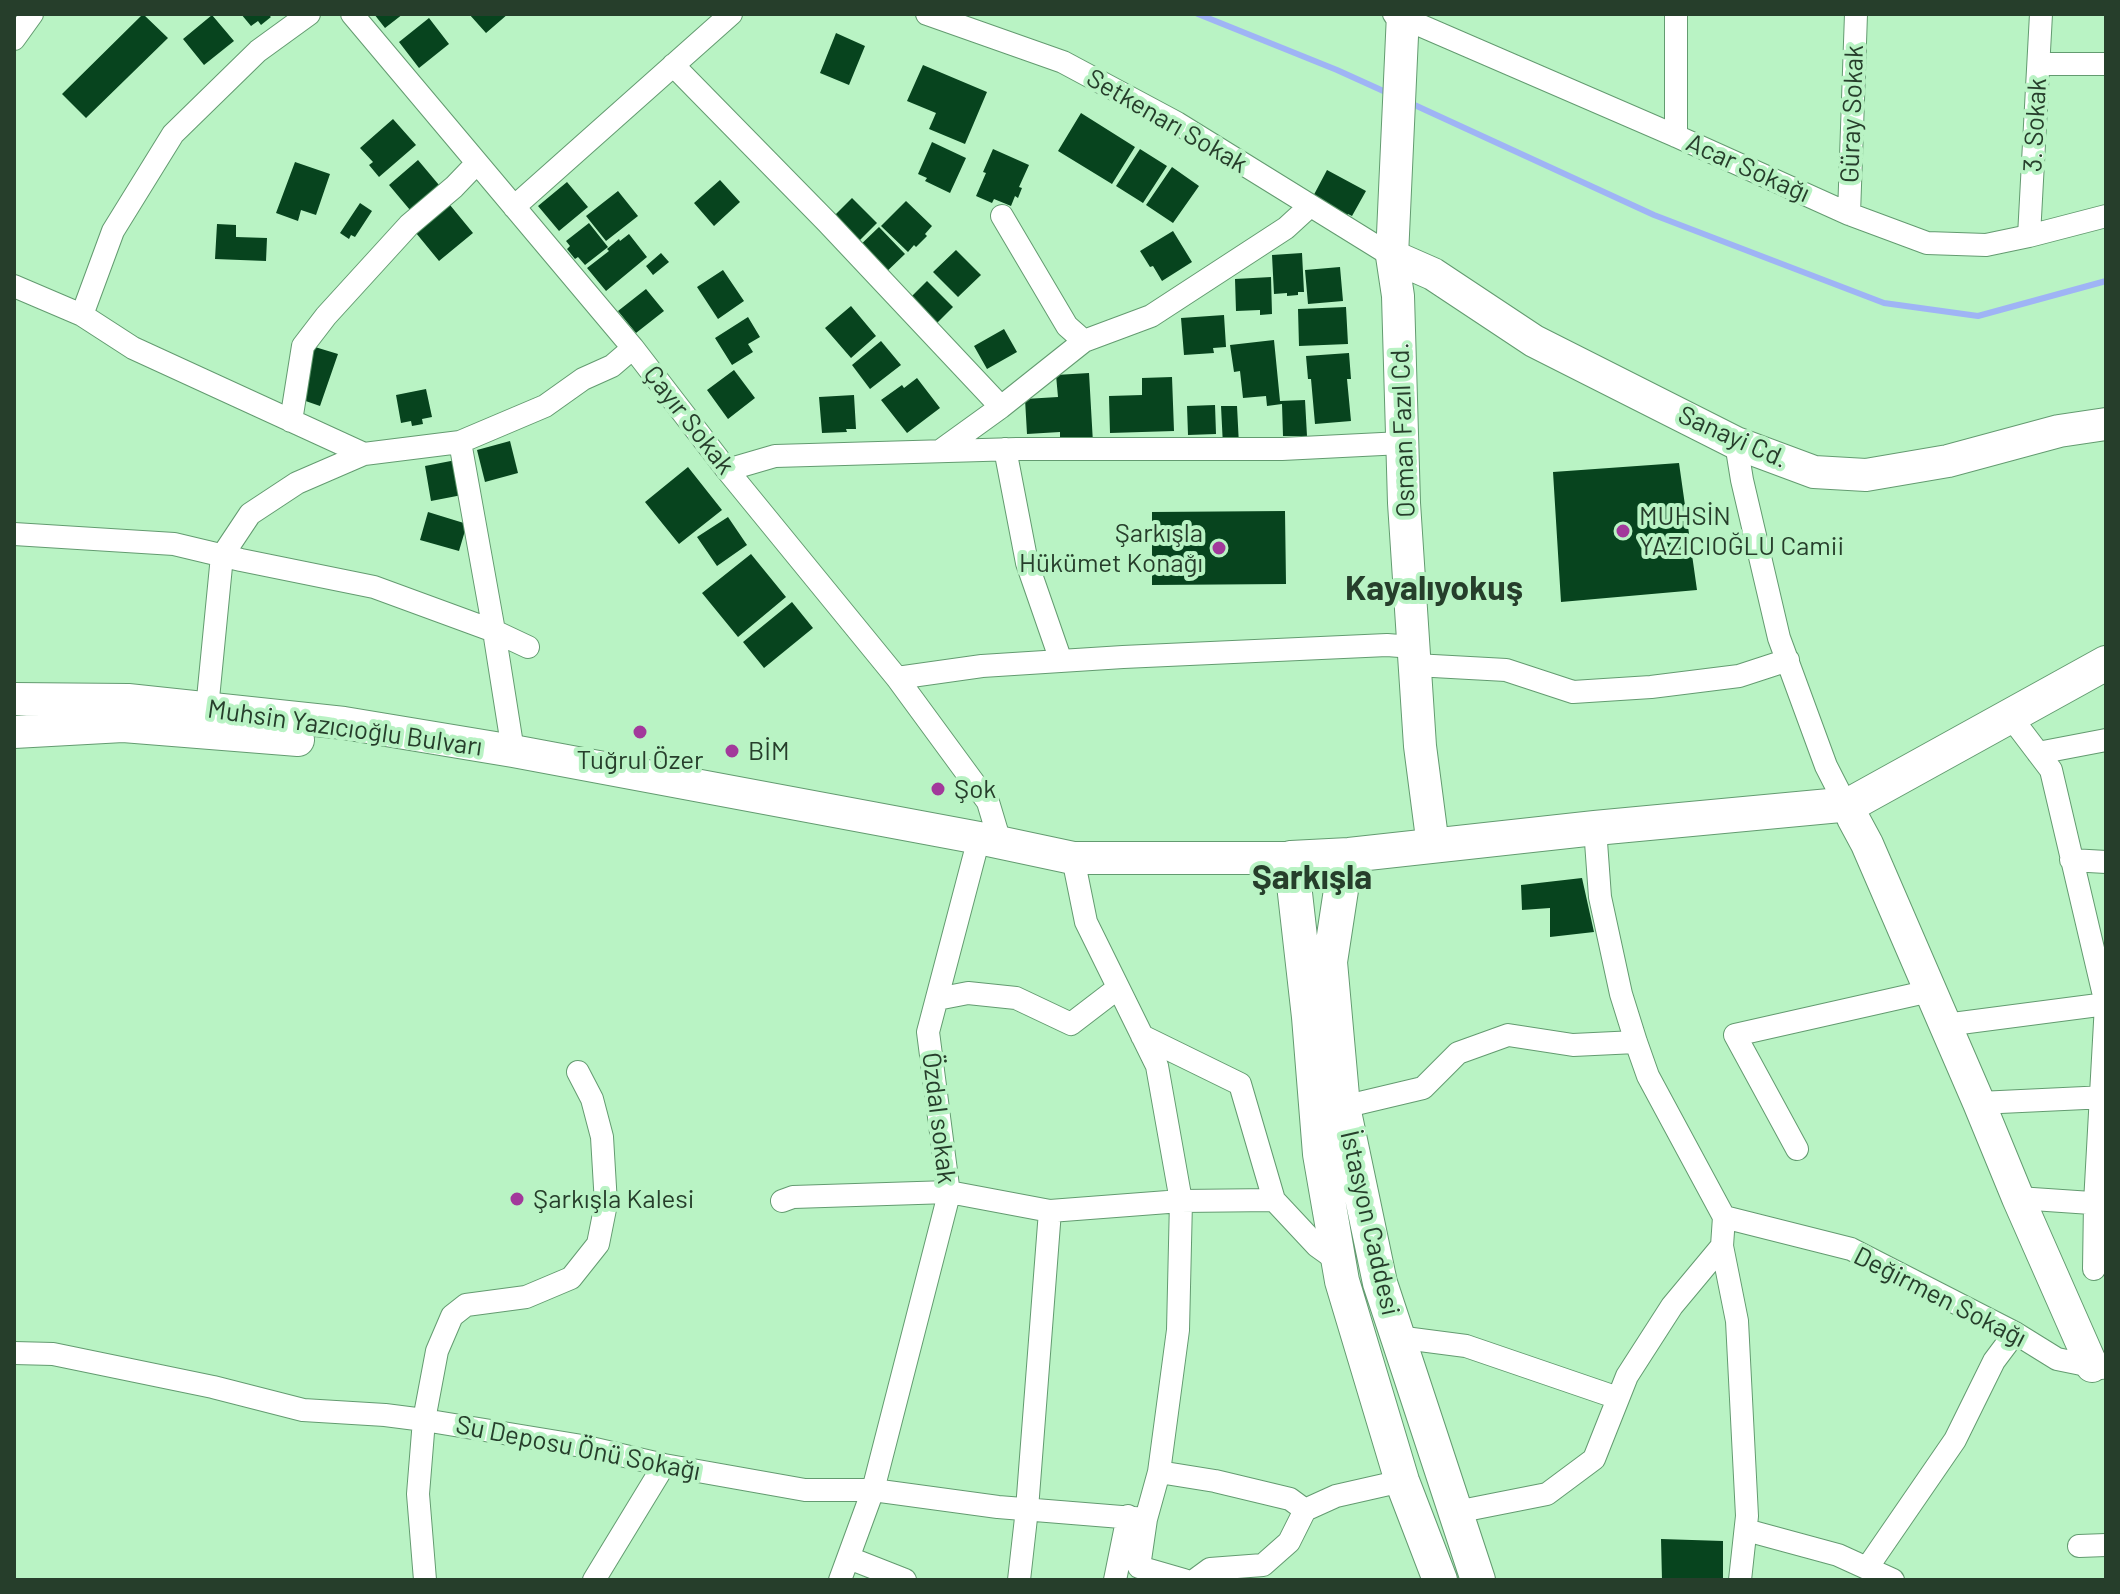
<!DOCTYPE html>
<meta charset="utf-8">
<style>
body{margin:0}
#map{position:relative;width:2120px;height:1594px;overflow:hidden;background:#b9f3c4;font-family:Barlow,sans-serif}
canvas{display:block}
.frame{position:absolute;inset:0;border:16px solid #263e2b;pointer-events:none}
</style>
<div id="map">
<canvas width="2120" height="1594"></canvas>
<div class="frame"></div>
</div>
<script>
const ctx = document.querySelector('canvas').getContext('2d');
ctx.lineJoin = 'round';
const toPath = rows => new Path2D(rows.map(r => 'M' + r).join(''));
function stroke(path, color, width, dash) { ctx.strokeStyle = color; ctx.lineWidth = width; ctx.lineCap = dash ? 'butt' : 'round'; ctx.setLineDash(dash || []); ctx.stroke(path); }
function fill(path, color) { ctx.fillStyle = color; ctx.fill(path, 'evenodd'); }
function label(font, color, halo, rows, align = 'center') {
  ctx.font = font + ' Barlow,sans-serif'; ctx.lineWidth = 8; ctx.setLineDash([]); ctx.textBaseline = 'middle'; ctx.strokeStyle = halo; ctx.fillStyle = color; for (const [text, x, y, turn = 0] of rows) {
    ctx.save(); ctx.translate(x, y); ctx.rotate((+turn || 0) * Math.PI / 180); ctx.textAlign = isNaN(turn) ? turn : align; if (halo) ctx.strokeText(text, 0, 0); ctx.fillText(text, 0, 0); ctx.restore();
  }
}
const stream = toPath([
 [1198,14,1337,70,1390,94],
 [1408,102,1654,215,1884,303,1978,316,2106,281]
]);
const building = toPath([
 [143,14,168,38,86,118,62,94],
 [241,14,268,14,271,17,261,25,258,21,251,26],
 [374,14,403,14,385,28],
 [469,14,508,14,486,33],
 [212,15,234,41,204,65,183,39],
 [429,18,449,44,419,68,399,42],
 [836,33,865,46,849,85,820,73],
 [923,65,987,92,965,144,929,129,936,113,907,101],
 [1081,113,1135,147,1112,184,1058,151],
 [393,119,416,145,379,177,369,165,373,162,360,148],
 [932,142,966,158,950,193,925,181,927,178,918,174],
 [993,149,1029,165,1019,187,1022,188,1018,198,1015,196,1011,206,994,199,992,203,976,196,986,173,983,172],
 [1140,149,1167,166,1143,203,1116,186],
 [418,160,439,185,410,210,389,185],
 [295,162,330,174,316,215,301,210,298,221,276,213],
 [1172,167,1199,186,1173,223,1146,205],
 [1327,170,1366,191,1352,216,1348,214,1345,220,1309,204],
 [720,180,740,202,714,226,694,203],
 [567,182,588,207,559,231,538,206],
 [618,191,638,216,606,241,586,216],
 [852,198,877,223,853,247,828,222],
 [906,201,932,226,925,234,927,236,916,247,914,245,908,252,881,226],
 [360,203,372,211,355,237,351,235,349,239,340,233],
 [450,205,473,233,439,261,416,233],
 [589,223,608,247,585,265,578,257,575,259,567,249,570,246,566,241],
 [217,224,236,225,236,237,267,238,266,261,215,259],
 [879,227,905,254,881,277,855,250],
 [1173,231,1192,262,1162,281,1153,266,1150,267,1140,251],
 [629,234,647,257,606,291,587,268,609,251,607,249,619,239,620,241],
 [956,250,981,275,958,297,933,272],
 [661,253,669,262,653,275,646,266],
 [1302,253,1304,292,1298,292,1298,295,1287,296,1287,293,1274,294,1272,255],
 [1340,267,1343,301,1308,304,1305,270],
 [723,270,744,301,718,319,697,287],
 [1271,277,1272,314,1260,315,1260,310,1236,311,1235,279],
 [927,281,953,307,931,329,905,303],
 [646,289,664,311,636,333,618,311],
 [851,306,876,336,851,358,825,328],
 [1346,307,1348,344,1299,346,1298,309],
 [1224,315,1226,347,1213,348,1214,353,1184,355,1181,318],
 [748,317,760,337,748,344,753,352,732,365,715,338],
 [1004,329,1017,352,987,369,974,346],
 [1274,340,1280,401,1305,400,1307,436,1283,436,1282,404,1267,406,1266,396,1243,398,1240,371,1234,372,1230,345],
 [881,341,901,365,870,389,852,365],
 [315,347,338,354,320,406,297,398],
 [1349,353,1351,379,1347,379,1351,421,1315,424,1311,379,1308,379,1306,356],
 [734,370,755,398,728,419,707,390],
 [1089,373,1093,443,1060,445,1060,432,1027,434,1025,399,1058,397,1056,375],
 [1172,377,1174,431,1110,433,1109,396,1142,395,1142,378],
 [917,378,940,408,907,433,881,400,902,385,904,388],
 [426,389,432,417,422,419,423,424,412,426,411,421,401,423,396,395],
 [854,395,856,429,846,429,847,432,822,433,819,397],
 [1215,405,1216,434,1188,435,1187,406],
 [1221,406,1237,406,1239,445,1223,446],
 [510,441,518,473,485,482,477,450],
 [456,460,462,495,431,501,425,466],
 [1679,463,1697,590,1561,602,1553,472],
 [688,467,722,510,679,544,645,502],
 [1285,511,1286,584,1152,585,1152,512],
 [428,512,467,524,459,551,420,540],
 [728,517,747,545,717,566,697,537],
 [751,554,786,597,738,637,702,593],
 [792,602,813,628,764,668,743,642],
 [1582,878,1594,932,1550,937,1550,908,1522,910,1521,885],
 [1661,1539,1723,1541,1723,1580,1662,1580]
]);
const street = toPath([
 [352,14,633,348,727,470,897,678,988,802,1000,842],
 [927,14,1063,62,1177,123,1392,256],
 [1394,14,1676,136,1849,214,1927,243,1986,245,2029,236,2106,216],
 [14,39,32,14],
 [2039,64,2106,64],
 [673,65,827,222,1001,407],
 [1676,136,1676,14],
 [514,207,731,14],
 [1849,214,1856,14],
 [1002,216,1067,326,1084,341],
 [2029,236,2041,14],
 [14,286,82,315,133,348,364,454,460,442,545,406,583,379,612,366,633,348],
 [82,315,113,231,173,134,258,51,309,14],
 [291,421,303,346,326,316,409,225,454,187,477,163],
 [460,442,494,631,513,751],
 [1736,443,1742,480,1779,638,1826,766,1851,815],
 [1005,449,1027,563,1061,661],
 [940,451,1001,407,1084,341,1151,316,1286,228,1310,206],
 [727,470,775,456,1017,449,1282,449,1402,443],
 [14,534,174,544,241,560,374,587,494,631,528,647],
 [1415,665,1506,670,1573,692,1651,687,1739,676,1788,660],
 [897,678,982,666,1123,657,1387,645,1413,647],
 [207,709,222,556,250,514,297,483,364,454],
 [2010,716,2051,770,2106,1004,2095,1203,2094,1269],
 [2038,753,2106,740],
 [1595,828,1600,897,1621,994,1636,1042,1648,1076,1724,1217,1722,1246,1737,1321,1747,1516,1740,1580],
 [1073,858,1086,922,1157,1066,1181,1201,1178,1330,1159,1472,1146,1519,1139,1567,1184,1580],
 [2071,860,2106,862],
 [937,999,968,993,1016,998,1071,1024,1118,988],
 [1945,1025,2106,1004],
 [1142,1036,1240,1084,1274,1200,1317,1246,1338,1261],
 [1979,1103,2106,1097],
 [1343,1107,1423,1088,1458,1053,1508,1035,1573,1045,1636,1042],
 [1797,1149,1735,1035,1930,991],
 [2018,1198,2106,1204],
 [782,1201,793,1197,949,1192,1050,1211],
 [1724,1217,1851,1249,2015,1333,2057,1359,2101,1368],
 [1397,1337,1466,1346,1618,1398],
 [14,1353,53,1354,213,1387,303,1410,385,1415,424,1420,582,1446,664,1465,805,1490,873,1490,998,1507,1146,1519],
 [1159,1472,1215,1481,1290,1499,1305,1510],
 [1456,1512,1547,1494,1594,1459,1627,1376,1672,1306,1722,1246],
 [1746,1530,1838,1555,1893,1580],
 [2079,1546,2106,1545],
 [849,1558,905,1580],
 [1867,1568,1955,1440,1994,1361,2015,1333],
 [425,1580,418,1494,424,1420,437,1351,452,1316,466,1305,526,1297,571,1278,598,1244,606,1204,602,1137,592,1099,578,1072],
 [594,1580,664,1465],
 [840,1580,873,1490,949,1194,928,1032,979,838],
 [1019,1580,1027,1509,1050,1211,1181,1201,1274,1200],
 [1115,1580,1128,1516],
 [1195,1580,1210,1569,1263,1565,1289,1542,1305,1510,1336,1496,1402,1481]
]);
const secondary = toPath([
 [1403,14,1392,256,1398,296,1404,503,1420,746,1433,846],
 [1392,256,1433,274,1534,341,1736,443,1814,472,1866,475,1948,461,2059,431,2106,424],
 [14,699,128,700,344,723,513,751,979,838,1073,858,1291,858],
 [14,732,123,726,298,740],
 [1853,818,1867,844,1979,1103,2018,1198,2092,1366]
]);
const primary = toPath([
 [1349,855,1343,877,1330,962,1343,1107,1380,1283,1478,1580],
 [1440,1580,1402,1481,1342,1281,1320,1154,1309,1017,1291,858,1349,855,1595,828,1851,804,2106,663]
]);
const markers = [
 [1623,531,8,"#a2399b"],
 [1219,548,8,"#a2399b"],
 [640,732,8,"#a2399b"],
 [732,751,8,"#a2399b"],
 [938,789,8,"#a2399b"],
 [517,1199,8,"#a2399b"]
];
const streetNames = [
 ["Güray Sokak",1852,114,-88],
 ["Setkenarı Sokak",1167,121,30],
 ["3. Sokak",2035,125,-87],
 ["Acar Sokağı",1748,168,24],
 ["Çayır Sokak",689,420,52],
 ["Osman Fazıl Cd.",1403,430,-92],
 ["Sanayi Cd.",1733,437,24],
 ["Muhsin Yazıcıoğlu Bulvarı",345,728,8],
 ["Özdal sokak",939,1118,83],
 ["İstasyon Caddesi",1370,1223,77],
 ["Değirmen Sokağı",1940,1297,27],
 ["Su Deposu Önü Sokağı",578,1448,11]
];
const poiNames = [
 ["MUHSİN",1639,516],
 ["YAZICIOĞLU Camii",1639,546],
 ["Şarkışla",1203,533,"right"],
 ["Hükümet Konağı",1203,563,"right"],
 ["BİM",748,751],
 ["Tuğrul Özer",640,760,"center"],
 ["Şok",954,789],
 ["Şarkışla Kalesi",533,1199]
];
const districtNames = [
 ["Kayalıyokuş",1434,589],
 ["Şarkışla",1312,878]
];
stroke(stream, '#9fb4f5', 6);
fill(building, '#07441e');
stroke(street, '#639b70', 24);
stroke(secondary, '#639b70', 34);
stroke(primary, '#639b70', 36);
stroke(street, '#fff', 22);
stroke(secondary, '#fff', 32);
stroke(primary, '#fff', 34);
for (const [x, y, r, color] of markers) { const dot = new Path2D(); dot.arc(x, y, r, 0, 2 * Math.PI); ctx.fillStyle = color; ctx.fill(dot); stroke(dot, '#b9f3c4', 3); }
label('26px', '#263e2b', '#b9f3c4', streetNames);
label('26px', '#263e2b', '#b9f3c4', poiNames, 'left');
label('bold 34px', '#263e2b', '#b9f3c4', districtNames);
</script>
